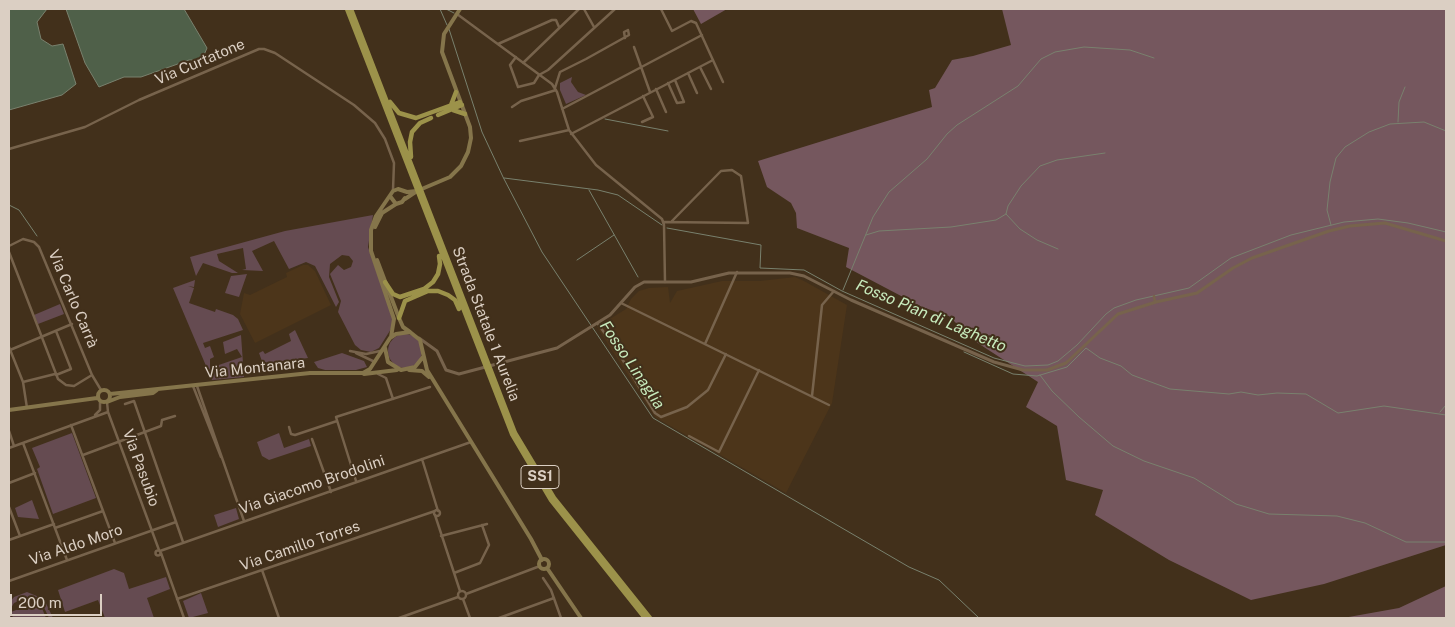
<!DOCTYPE html>
<meta charset="utf-8">
<style>
body{margin:0}
#map{position:relative;width:1455px;height:627px;overflow:hidden;background:#42301b;font-family:"Public Sans",sans-serif}
canvas{display:block}
.frame{position:absolute;inset:0;border:10px solid #dbcfc3;pointer-events:none}
.scale{position:absolute;left:10px;top:594px;width:92px;height:22px;box-sizing:border-box;border:2px solid #dbcfc3;border-top:0;padding-left:6px;font-size:15px;line-height:18px;white-space:nowrap;color:#dbcfc3;-webkit-text-stroke:4px #42301b;paint-order:stroke}
</style>
<div id="map">
<canvas width="1455" height="627"></canvas>
<div class="frame"></div>
<div class="scale">200 m</div>
</div>
<script>
const ctx = document.querySelector('canvas').getContext('2d');
ctx.lineJoin = 'round';
function fill(path, color) { ctx.fillStyle = color; ctx.fill(path, 'evenodd'); }
const toPath = rows => new Path2D(rows.map(r => 'M' + r).join(''));
function stroke(path, color, width, dash) { ctx.strokeStyle = color; ctx.lineWidth = width; ctx.lineCap = dash ? 'butt' : 'round'; ctx.setLineDash(dash || []); ctx.stroke(path); }
function label(font, color, halo, rows, align = 'center') {
  ctx.font = font + ' "Public Sans",sans-serif'; ctx.lineWidth = 4; ctx.setLineDash([]); ctx.textBaseline = 'middle'; ctx.strokeStyle = halo; ctx.fillStyle = color; for (const [text, x, y, turn = 0] of rows) {
    ctx.save(); ctx.translate(x, y); ctx.rotate((+turn || 0) * Math.PI / 180); ctx.textAlign = isNaN(turn) ? turn : align; if (halo) ctx.strokeText(text, 0, 0); ctx.fillText(text, 0, 0); ctx.restore();
  }
}
const built = toPath([
 [303,265,308,265,315,271,331,305,255,343,240,314,244,293,250,295,287,277,286,273],
 [795,277,804,281,847,305,832,403,786,493,655,417,597,327,626,309,631,299,639,291,649,288,668,287,670,303,677,291,722,281,760,281]
]);
const green = toPath([
 [572,77,571,82,578,92,586,95,566,104,560,90,560,83],
 [373,215,368,247,393,319,391,329,379,348,371,352,361,350,355,345,338,312,341,301,330,274,338,265,344,270,351,267,353,261,349,256,342,255,330,264,329,277,339,302,336,307,315,266,306,262,289,269,274,241,252,251,263,271,242,270,246,269,243,248,217,254,219,261,238,273,232,273,203,263,196,276,190,257,285,231],
 [247,274,239,297,225,293,231,276],
 [195,280,194,287,188,286,194,288,189,303,215,312,216,309,233,315,238,319,243,330,203,343,205,348,210,346,214,357,210,359,210,368,242,357,237,349,225,354,223,342,241,335,244,377,212,380,173,288],
 [60,304,64,314,38,324,34,315],
 [295,330,308,358,263,364,259,353,263,351,265,354,291,341,289,334],
 '388 351a17 17 0 1 1 34 0a17 17 0 1 1-34 0Z',
 [342,353,364,361,367,367,356,370,325,370,318,368,314,362],
 [72,433,96,498,53,514,37,469,40,467,32,448],
 [279,433,284,448,309,439,311,446,269,460,262,456,257,442],
 [32,500,39,519,18,517,15,508],
 [236,508,239,519,218,527,214,515],
 [114,569,124,573,129,589,166,577,170,589,147,598,154,618,105,618,98,600,65,612,58,590],
 [27,592,44,599,53,618,49,618,40,599,31,596,14,603,10,610,11,618,9,618,9,603,14,597],
 [201,593,208,613,189,618,183,601],
 [39,601,46,618,13,618,11,612]
]);
const forest = toPath([
 [693,9,727,9,701,24],
 [1002,9,1446,9,1446,545,1324,584,1251,600,1169,560,1095,515,1103,490,1066,480,1057,426,1026,407,1038,382,973,340,949,316,922,307,846,267,849,248,797,228,796,213,791,203,767,187,758,161,932,107,929,90,935,88,952,60,973,56,1011,45],
 [1446,586,1446,618,1343,618,1399,608]
]);
const water = toPath([
 [9,9,47,9,37,22,41,39,52,46,63,44,76,84,62,95,9,110,9,9],
 [66,9,184,9,207,48,204,55,197,60,189,60,141,77,124,77,99,87,85,63,66,9]
]);
const stream = toPath([
 [440,9,447,25],
 [446,9,454,13],
 [449,29,482,132,503,177,542,252,653,418,909,567,939,580,979,618],
 [605,119,668,131],
 [1398,122,1399,102,1405,87],
 [504,178,598,190,618,195,662,225],
 [589,190,638,277],
 [9,205,19,210,37,236],
 [1006,214,1020,229,1037,240,1058,249],
 [1331,225,1327,210,1330,182,1336,158,1345,147,1369,132,1390,124,1424,122,1446,131],
 [667,228,761,245,760,268,804,270,842,291,994,358,1025,366,1048,365,1058,361,1077,345,1106,314,1114,308,1136,300,1189,288,1231,258,1291,235,1344,222,1378,219,1408,223,1446,232],
 [866,235,879,231,951,227,996,220,1006,214,1008,206,1021,186,1040,166,1057,160,1105,153],
 [577,260,614,235],
 [843,290,873,217,889,192,927,159,947,134,957,125,1018,86,1041,59,1055,52,1084,47,1130,50,1154,58],
 [964,352,1013,374,1037,376,1067,367,1086,348,1100,358,1121,366,1132,375,1170,389,1229,394,1241,392,1258,395,1277,393,1306,394,1338,413,1384,406,1446,415],
 [1040,375,1052,391,1079,417,1113,446,1144,461,1194,478,1236,504,1269,514,1337,516,1365,523,1406,542,1446,542],
 [1440,412,1446,405]
]);
const minor = toPath([
 [584,9,594,27],
 [661,9,672,31,691,21,696,23,723,82],
 [457,14,552,84,557,92,569,130,596,165,662,219,664,225,665,282],
 [498,44,552,20,556,20,559,27],
 [634,47,650,92],
 [516,57,510,65,518,87,534,83,539,75,548,70,615,9],
 [523,63,579,9],
 [700,67,711,89],
 [688,73,697,93],
 [668,83,677,103,684,102,675,80],
 [555,88,560,72,586,59,629,35,628,30,624,32,625,38],
 [656,89,666,112],
 [512,107,521,101,556,90],
 [562,109,702,35],
 [642,122,653,117,643,96],
 [571,134,713,60],
 [520,141,569,130],
 [9,149,85,127,139,100,259,49,264,49,275,53,354,105,375,123,385,139,394,163,393,190],
 [664,222,748,223,741,176,732,170,721,171,672,221],
 [9,246,23,239,34,242,39,247,92,375,101,390],
 [9,252,58,379,66,385,74,386,92,375],
 [1154,296,1155,302],
 [621,303,829,405],
 [598,324,616,349,655,413,661,417,687,407,708,390,726,354],
 [56,331,71,369,56,375],
 [705,344,737,272],
 [9,347,23,382,27,408],
 [10,350,72,324],
 [350,351,366,354,380,351],
 [356,353,375,362],
 [378,374,386,378,393,399],
 [23,382,55,374],
 [193,386,221,457],
 [197,386,244,521],
 [812,396,822,305,834,291],
 [107,402,108,412,159,550],
 [125,404,134,401,183,542],
 [95,415,100,410,100,402],
 [71,425,115,543],
 [289,427,291,434,295,435,337,421],
 [9,431,14,446],
 [689,436,719,452,759,370],
 [312,439,331,492],
 [23,443,67,560],
 [9,448,108,412],
 [83,455,161,426,162,420,175,416],
 [422,459,438,511],
 [356,481,336,417,430,387],
 [9,483,35,473],
 [9,507,20,536],
 '434 513a3 3 0 1 1 6 0a3 3 0 1 1-6 0Z',
 [435,515,460,591],
 [55,528,103,511],
 [441,536,487,524],
 [9,540,54,524],
 '155.5 553a2.5 2.5 0 1 1 5 0a2.5 2.5 0 1 1-5 0Z',
 [160,551,471,442],
 [161,553,184,618],
 [262,570,279,618],
 [454,573,480,563,489,545,482,525],
 [543,578,551,590,561,618],
 [9,581,176,522],
 '458 595a4 4 0 1 1 8 0a4 4 0 1 1-8 0Z',
 [466,594,540,566],
 [177,599,435,511],
 [463,599,470,618],
 [399,618,458,597],
 [499,618,554,598]
]);
const tertiary = toPath([
 [419,338,437,351,446,370,459,374,557,348,610,315,635,287,644,282,691,282,729,273,790,273,804,276,851,300,994,362,1023,370,1047,370,1066,363,1118,314,1156,302,1197,293,1233,268,1252,258,1329,231,1350,226,1385,223,1446,241]
]);
const secondary = toPath([
 [390,196,396,204,402,202,405,198],
 [405,199,417,191,450,177,461,166,468,152,471,138,470,127,442,52,444,34,460,9],
 [375,227,382,213,396,204],
 [377,260,399,318,403,327,410,332],
 [391,337,394,319,371,251,371,230,376,216,393,191,398,189,407,192,417,191],
 [385,348,388,362,401,370,415,367,423,357],
 [409,370,422,371,429,377],
 [364,374,397,370],
 '98 396a6 6 0 1 1 12 0a6 6 0 1 1-12 0Z',
 [110,394,310,373,363,373,370,369,390,338,396,334,410,332,420,340,427,370,531,539,542,560],
 [107,402,120,397,153,393,157,390],
 [9,410,97,398],
 '539 564a5 5 0 1 1 10 0a5 5 0 1 1-10 0Z',
 [547,568,581,618]
]);
const trunk = toPath([
 [347,9,512,434,551,500,645,618],
 [351,9,515,433,554,498,650,618],
 [390,102,399,113,416,118,460,102],
 [451,105,456,92],
 [453,110,465,114],
 [438,115,462,105],
 [411,157,410,142,412,132,420,123,431,118],
 [385,282,393,294,400,297,424,289,433,282,438,274,440,264,439,256],
 [399,318,405,301,428,291,438,291,448,295,455,300,459,309]
]);
const shields = [
 [540,477,38]
];
const shieldNames = [
 ["SS1",540,477]
];
const streetNames = [
 ["Via Curtatone",200,62,-23],
 ["Via Carlo Carrà",73,299,67],
 ["Strada Statale 1 Aurelia",486,324,69],
 ["Via Montanara",255,368,-6],
 ["Via Pasubio",141,468,70],
 ["Via Giacomo Brodolini",312,485,-19],
 ["Via Aldo Moro",76,545,-19],
 ["Via Camillo Torres",300,546,-19]
];
const waterNames = [
 ["Fosso Pian di Laghetto",931,316,23],
 ["Fosso Linaglia",632,365,56]
];
fill(built, '#4c351a');
fill(green, '#654b51');
fill(forest, '#75575e');
fill(water, '#4f6049');
stroke(water, '#79816e', 1);
stroke(stream, '#79816e', 1);
stroke(minor, '#77634c', 2.5);
stroke(tertiary, '#77634c', 3);
stroke(secondary, '#85754b', 4);
stroke(trunk, '#9c924a', 4.5);
for (const [x, y, w] of shields) { const box = new Path2D(); box.roundRect(x - w / 2, y - 11.5, w, 23, 4); ctx.fillStyle = '#42301b'; ctx.fill(box); stroke(box, '#dbcfc3', 1); }
label('bold 14px', '#dbcfc3', null, shieldNames);
label('15px', '#dbcfc3', '#42301b', streetNames);
label('italic 16px', '#c7eabc', '#42301b', waterNames);
</script>
